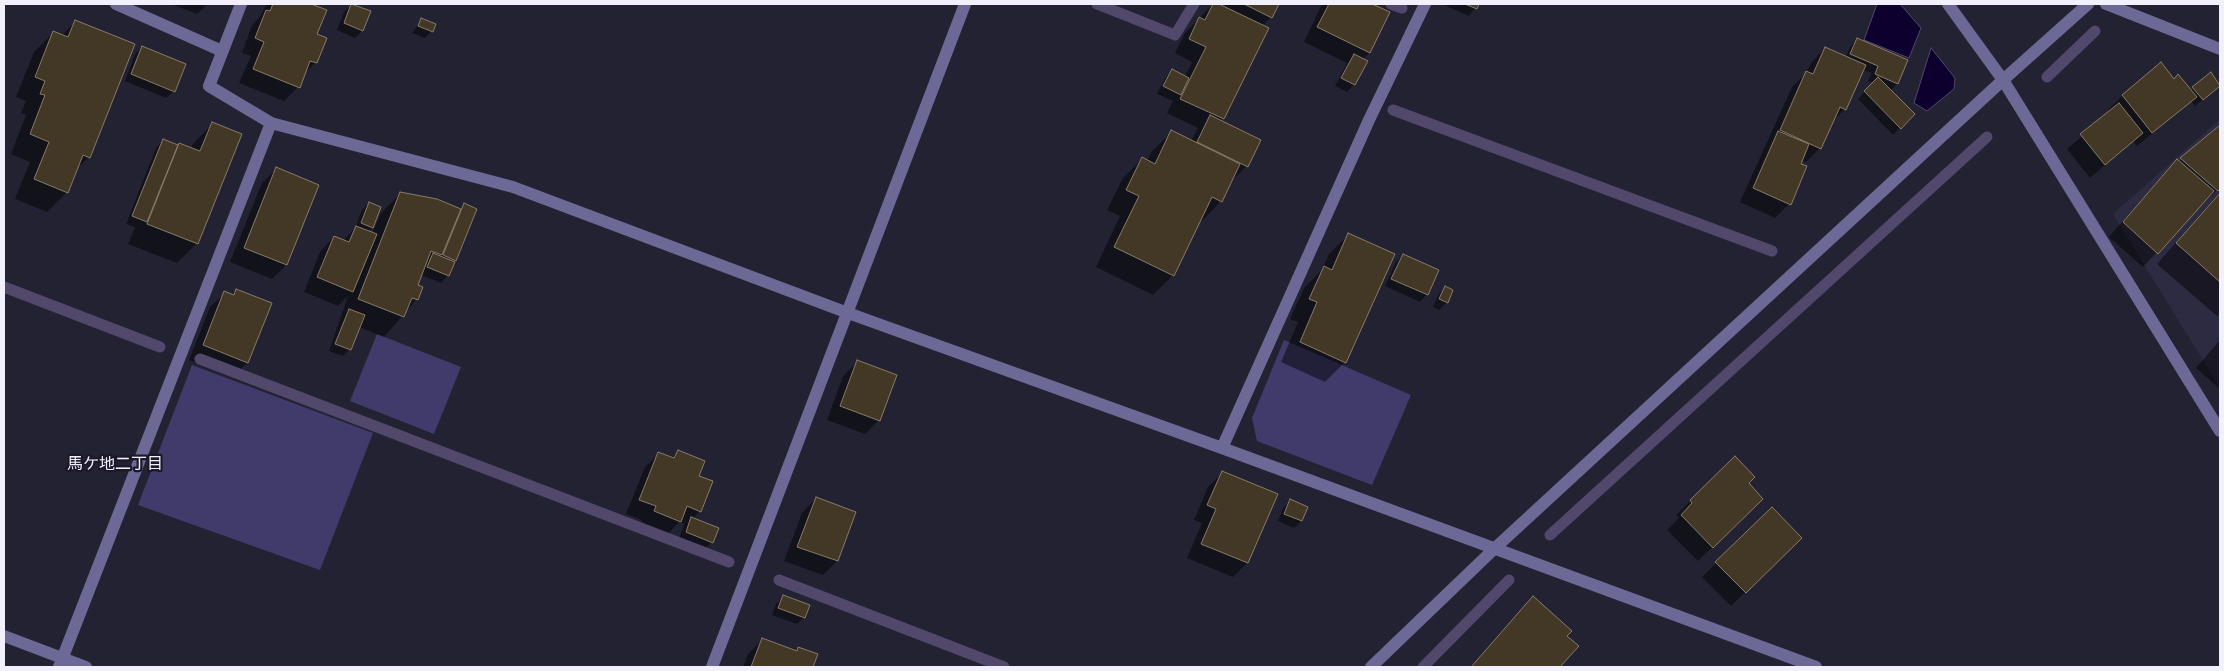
<!DOCTYPE html>
<meta charset="utf-8">
<style>
body{margin:0}
#map{position:relative;width:2224px;height:671px;overflow:hidden;background:#232233;font-family:"Varela Round",sans-serif}
canvas{display:block}
.frame{position:absolute;inset:0;border:5px solid #f1f0fc;pointer-events:none}
</style>
<div id="map">
<canvas width="2224" height="671"></canvas>
<div class="frame"></div>
</div>
<script>
const ctx = document.querySelector('canvas').getContext('2d');
ctx.lineJoin = 'round';
function fill(path, color) { ctx.fillStyle = color; ctx.fill(path, 'evenodd'); }
const toPath = rows => new Path2D(rows.map(r => 'M' + r).join(''));
function stroke(path, color, width, dash) { ctx.strokeStyle = color; ctx.lineWidth = width; ctx.lineCap = dash ? 'butt' : 'round'; ctx.setLineDash(dash || []); ctx.stroke(path); }
function label(font, color, halo, rows, align = 'center') {
  ctx.font = font + ' "Varela Round","Noto Sans JP",sans-serif'; ctx.lineWidth = 4.5; ctx.setLineDash([]); ctx.textBaseline = 'middle'; ctx.strokeStyle = halo; ctx.fillStyle = color; for (const [text, x, y, turn = 0] of rows) {
    ctx.save(); ctx.translate(x, y); ctx.rotate((+turn || 0) * Math.PI / 180); ctx.textAlign = isNaN(turn) ? turn : align; if (halo) ctx.strokeText(text, 0, 0); ctx.fillText(text, 0, 0); ctx.restore();
  }
}
const built = toPath([
 [2220,119,2220,388,2113,214]
]);
const green = toPath([
 [377,334,461,367,434,434,350,401],
 [1284,340,1411,395,1372,485,1257,441,1252,418],
 [192,365,373,433,320,570,138,505]
]);
const water = toPath([
 [1877,4,1900,4,1921,28,1909,58,1864,40,1877,4],
 [1931,48,1955,78,1954,89,1927,111,1914,103,1931,48]
]);
const shadow = toPath([
 [171,4,208,4,197,14],
 [267,4,308,4,325,11,315,34,325,38,315,63,303,75,298,87,284,101,239,83,251,56,242,53,252,25,259,18],
 [1213,4,1221,6,1222,4,1278,4,1271,17,1262,26,1267,29,1220,122,1247,166,1232,180,1221,201,1202,221,1200,220,1173,275,1153,295,1096,267,1120,216,1107,210,1123,178,1142,159,1147,161,1152,151,1172,132,1191,141,1198,128,1167,113,1173,101,1157,94,1165,78,1172,71,1185,77,1192,62,1175,53,1185,33],
 [1322,4,1370,4,1388,13,1369,53,1362,60,1354,84,1347,92,1335,86,1347,63,1304,42],
 [1442,4,1478,4,1469,16],
 [351,5,362,31,355,38,337,30,344,12],
 [422,19,432,31,425,38,412,33],
 [75,22,89,157,75,170,67,192,47,212,15,199,30,162,11,154,26,115,21,113,26,101,16,97,34,52,54,32,61,36],
 [1857,40,1897,84,1890,91,1914,114,1893,135,1858,99,1873,83,1868,81,1872,73,1863,70,1845,109,1832,122,1820,148,1806,162,1801,160,1789,204,1775,218,1740,202,1792,87,1806,73,1811,63,1825,48,1846,57,1850,47],
 [142,47,174,91,166,98,125,81,135,54],
 [2161,64,2174,80,2190,91,2193,88,2220,85,2195,106,2191,101,2137,146,2133,141,2090,178,2067,149,2110,112,2108,110,2122,96],
 [212,124,197,243,177,263,128,244,135,227,126,224,156,148,163,140,190,149,193,144],
 [2220,126,2220,187,2203,204,2202,203,2143,267,2109,237,2163,175],
 [276,169,286,265,272,279,230,262,262,183],
 [2220,192,2220,313,2217,316,2157,264],
 [401,193,459,210,464,205,455,260,448,275,441,283,421,275,416,286,417,299,384,337,359,327,350,349,343,356,329,351,348,296,338,306,304,292,320,252,334,237,343,241,355,228,362,210,369,203,380,207,372,228,367,232,372,234,381,213],
 [1348,235,1345,362,1325,382,1281,362,1298,322,1290,319,1304,288,1322,270,1329,254],
 [1403,255,1438,271,1427,294,1420,302,1385,286,1396,262],
 [1445,288,1452,291,1447,302,1439,310,1433,307,1438,295],
 [236,291,270,304,247,363,232,377,189,360,210,307,225,293,231,296],
 [2220,340,2220,389,2196,368],
 [857,362,879,420,865,434,827,420,843,376],
 [678,452,698,477,700,511,692,519,712,542,705,549,679,539,684,524,679,522,666,536,640,525,642,520,626,514,645,467,659,453,671,458],
 [1735,458,1747,483,1762,499,1698,561,1667,530,1679,518,1676,515],
 [1222,473,1247,563,1233,577,1187,558,1202,523,1194,520,1208,487],
 [816,498,855,512,837,561,823,575,784,561,802,513],
 [1291,501,1307,508,1301,521,1294,528,1278,521,1283,508],
 [1772,508,1800,538,1731,606,1702,577],
 [783,597,804,617,797,624,772,615,776,604],
 [1533,598,1577,646,1559,667,1470,667],
 [762,640,795,652,799,648,817,655,812,667,743,667,748,654]
]);
const stream = toPath([
 [1097,4,1175,35,1194,4],
 [1391,4,1402,8],
 [2047,77,2095,31],
 [1393,110,1772,251],
 [4,287,160,347],
 [200,359,729,562],
 [1550,535,1987,137],
 [779,580,1004,667],
 [1423,667,1509,580]
]);
const building = toPath([
 [273,4,311,4,327,10,317,34,327,38,317,63,310,61,300,88,253,69,264,42,255,38,266,10,270,11,273,4],
 [351,4,371,11,363,31,344,23,351,4],
 [1213,4,1219,4,1269,28,1224,119,1180,99,1206,47,1189,39,1199,17,1205,20,1213,4],
 [1244,4,1279,4,1272,18,1244,4],
 [1329,4,1372,4,1390,12,1370,53,1317,27,1329,4],
 [1465,4,1479,4,1477,9,1465,4],
 [421,18,436,24,433,32,418,26,421,18],
 [75,20,135,44,90,158,83,155,68,193,34,179,49,142,30,134,45,95,40,94,45,81,35,77,53,31,68,37,75,20],
 [1857,38,1908,60,1898,84,1875,74,1878,66,1850,54,1857,38],
 [142,46,186,64,175,92,131,74,142,46],
 [1825,47,1866,65,1846,110,1840,107,1821,149,1780,130,1806,71,1813,74,1825,47],
 [1354,54,1368,61,1355,85,1341,78,1354,54],
 [2161,62,2174,79,2178,74,2197,97,2152,133,2122,95,2161,62],
 [1172,69,1189,78,1181,95,1163,86,1172,69],
 [2211,72,2220,86,2203,100,2192,87,2211,72],
 [1878,77,1915,114,1901,129,1864,91,1878,77],
 [2119,103,2143,133,2105,165,2080,134,2119,103],
 [1210,115,1261,140,1248,167,1197,142,1210,115],
 [212,122,242,134,198,244,147,224,179,143,200,151,212,122],
 [2220,125,2220,189,2218,191,2180,158,2220,125],
 [1171,130,1240,164,1222,202,1212,197,1174,276,1114,247,1139,196,1126,190,1142,157,1155,164,1171,130],
 [1778,131,1809,144,1801,164,1807,166,1791,205,1753,188,1778,131],
 [163,139,178,145,147,222,132,216,163,139],
 [2177,159,2214,191,2158,254,2123,222,2177,159],
 [276,167,319,185,287,265,244,248,276,167],
 [400,192,437,199,461,209,442,255,431,251,418,285,423,287,418,300,412,298,404,317,358,299,400,192],
 [2220,193,2220,282,2176,243,2220,193],
 [369,202,381,207,373,228,361,223,369,202],
 [464,203,477,209,456,261,443,255,464,203],
 [356,226,377,234,353,292,317,277,334,236,349,242,356,226],
 [1348,233,1395,254,1346,363,1300,342,1317,302,1309,299,1324,266,1332,270,1348,233],
 [433,253,455,262,449,276,427,267,433,253],
 [1403,254,1439,270,1428,295,1391,279,1403,254],
 [1445,286,1453,290,1448,303,1439,299,1445,286],
 [236,289,272,303,248,363,203,345,224,291,234,295,236,289],
 [349,309,365,315,351,350,335,344,349,309],
 [857,360,897,375,880,421,840,406,857,360],
 [678,450,705,461,699,476,713,481,701,512,687,506,681,522,654,511,656,506,639,500,658,452,674,458,678,450],
 [1735,456,1755,477,1749,483,1763,499,1713,548,1681,515,1692,503,1690,500,1735,456],
 [1222,471,1278,494,1248,563,1201,544,1216,509,1207,505,1222,471],
 [816,497,856,512,838,561,797,547,816,497],
 [1290,499,1308,507,1302,521,1284,514,1290,499],
 [1772,507,1802,538,1746,593,1715,562,1772,507],
 [691,517,719,528,713,543,686,532,691,517],
 [783,595,810,605,805,618,778,608,783,595],
 [1533,596,1572,631,1567,636,1579,646,1560,667,1471,667,1533,596],
 [762,638,797,651,798,647,818,654,813,667,751,667,762,638]
]);
const minor = toPath([
 [116,4,222,51],
 [241,4,209,86,271,123,513,187,848,313,1222,448,1816,667],
 [1948,4,2003,80,2088,4],
 [2106,4,2220,49],
 [1222,448,1369,120,1425,4],
 [4,636,86,667],
 [59,667,271,123],
 [712,667,965,4]
]);
const tertiary = toPath([
 [1371,667,1494,549,2003,80,2220,431]
]);
const neighbourhoodNames = [
 ["馬ケ地二丁目",115,465]
];
fill(built, '#2d2b42');
fill(green, '#413b6c');
fill(water, '#0d002e');
stroke(water, '#51486c', 1);
fill(shadow, '#0007');
stroke(stream, '#51486c', 11);
fill(building, '#433826');
stroke(building, '#887b68', 1);
stroke(minor, '#6d6996', 12);
stroke(tertiary, '#6d6996', 12);
label('16px', '#f1f0fc', '#1a1829', neighbourhoodNames);
</script>
